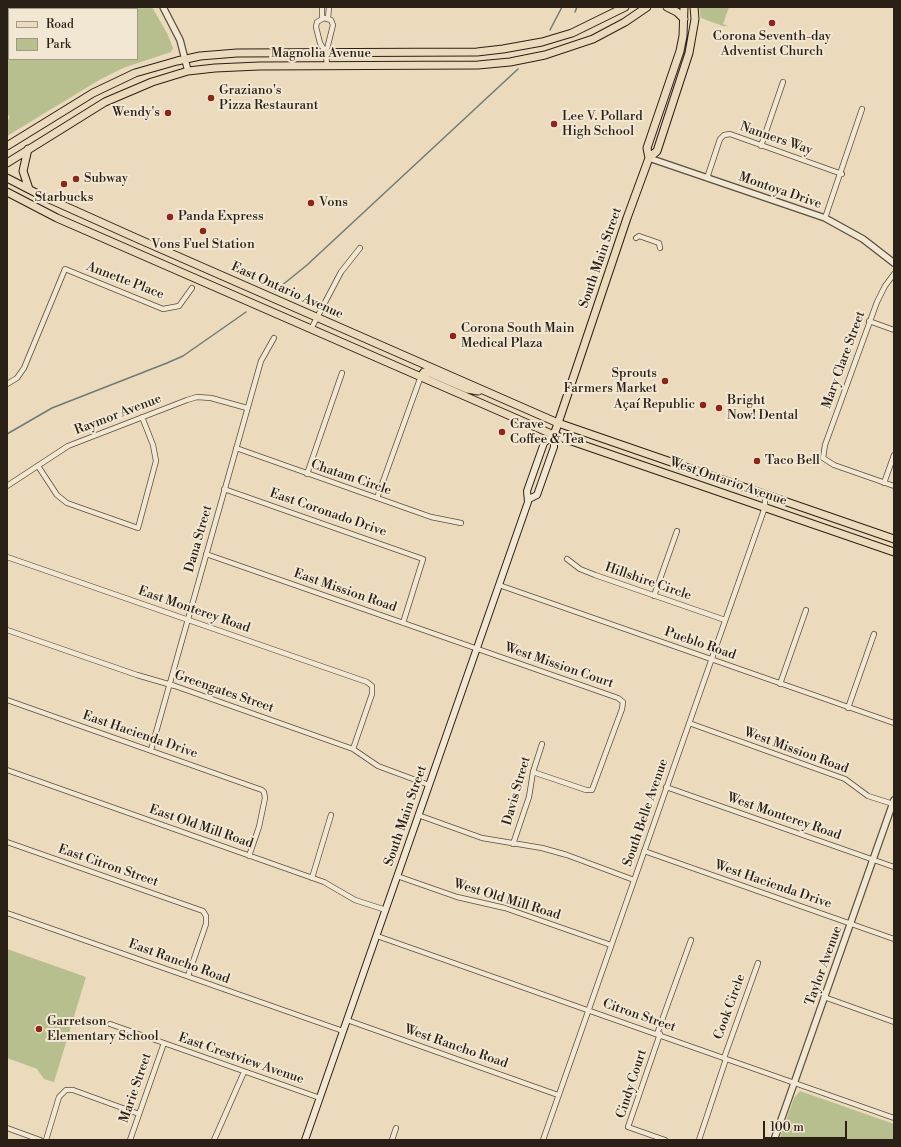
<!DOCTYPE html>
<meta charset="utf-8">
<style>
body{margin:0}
#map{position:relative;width:901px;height:1147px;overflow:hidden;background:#ebdabb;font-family:"Libre Bodoni",serif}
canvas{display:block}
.frame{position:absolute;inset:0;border:8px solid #2a2016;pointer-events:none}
.legend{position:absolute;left:8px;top:8px;width:130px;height:52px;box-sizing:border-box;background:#f2e7d3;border:1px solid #a29787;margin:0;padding:5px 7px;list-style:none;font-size:12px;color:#2a2016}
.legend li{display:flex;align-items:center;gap:8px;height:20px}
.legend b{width:20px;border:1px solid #a29787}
.scale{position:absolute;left:763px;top:1121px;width:84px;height:18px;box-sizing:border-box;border:2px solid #2a2016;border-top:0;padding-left:5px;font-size:12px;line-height:14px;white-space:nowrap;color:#2a2016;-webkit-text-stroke:3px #f2e7d3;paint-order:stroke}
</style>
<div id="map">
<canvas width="901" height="1147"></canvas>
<div class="frame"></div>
<ul class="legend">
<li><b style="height:5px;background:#ebdabb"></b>Road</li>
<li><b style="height:11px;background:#b8bf8f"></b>Park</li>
</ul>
<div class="scale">100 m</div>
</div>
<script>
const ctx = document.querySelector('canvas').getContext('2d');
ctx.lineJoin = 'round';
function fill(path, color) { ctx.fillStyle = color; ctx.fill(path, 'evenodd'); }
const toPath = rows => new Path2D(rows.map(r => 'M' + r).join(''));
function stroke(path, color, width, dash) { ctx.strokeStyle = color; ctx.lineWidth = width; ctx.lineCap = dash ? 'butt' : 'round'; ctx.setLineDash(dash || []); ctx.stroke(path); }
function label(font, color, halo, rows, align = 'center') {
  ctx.font = font + ' "Libre Bodoni",serif'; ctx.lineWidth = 4; ctx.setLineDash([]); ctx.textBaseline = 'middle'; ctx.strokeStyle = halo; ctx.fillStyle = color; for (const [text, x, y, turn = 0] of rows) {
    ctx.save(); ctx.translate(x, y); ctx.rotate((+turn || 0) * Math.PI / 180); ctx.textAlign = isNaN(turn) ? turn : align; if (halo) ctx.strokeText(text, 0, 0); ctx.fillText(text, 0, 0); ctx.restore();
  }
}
const green = toPath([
 [7,7,152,7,167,33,173,48,171,52,123,68,101,79,7,136,7,123,10,116,7,115],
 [9,9,137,9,137,59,9,59],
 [699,7,729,7,723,24,728,26,723,26,701,18],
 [7,949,86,977,54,1082,44,1079,37,1069,7,1058],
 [800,1091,894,1124,894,1140,779,1140,794,1098]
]);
const stream = toPath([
 [575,12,577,7],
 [550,30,562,7],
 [275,291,307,265,518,69],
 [7,434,52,408,167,363,183,356,246,312]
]);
const minor = toPath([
 [322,7,322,18],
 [328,18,329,7],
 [326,53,320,43,316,27,317,22,324,18,331,20,333,25,326,53,327,66],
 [761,146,783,82],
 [707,178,720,139,724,135,730,134,842,174],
 [825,218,862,109],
 [636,238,639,236,659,243,660,248],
 [894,274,885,286,877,302,825,445,823,458,834,465,894,486],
 [869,321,894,330],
 [311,329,341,272,360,248],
 [7,384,17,378,24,368,65,269,163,309,179,306,192,288],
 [236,448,431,517,461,523],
 [38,466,57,495,67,503,138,528,156,461,153,445,142,417],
 [307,474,342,373],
 [884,483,894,455],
 [7,486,68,446,187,400,197,397,211,398,247,408],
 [224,489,423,559,403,623],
 [377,498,421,376],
 [206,554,618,698,623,702,622,709,592,790,586,790,533,772],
 [7,557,367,682,372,686,372,694,353,749],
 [567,559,580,569,595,575,725,620],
 [499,585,894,723],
 [654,596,677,531],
 [7,630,137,675,175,686,353,749,378,766,429,785],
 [780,684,806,610],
 [7,700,262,790,264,792,265,798,259,827,249,856],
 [848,708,874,634],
 [689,723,845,779,868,796,893,804],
 [151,750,261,361,274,338],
 [7,770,324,882,355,900,386,910],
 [666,787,894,867],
 [418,815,482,838,542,848,567,855,634,880],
 [7,842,203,911,206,916,206,924,188,976],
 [513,844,529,797,533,772,542,744],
 [644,851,894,939],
 [397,876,457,897,505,908,611,945],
 [312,878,331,815],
 [7,913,343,1031],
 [377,936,894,1118],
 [824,997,894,1022],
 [347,1020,558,1095],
 [110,1024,320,1098],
 [657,1034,691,940],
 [660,1034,628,1127,665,1140],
 [724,1058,758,963],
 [7,1128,40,1140],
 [46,1140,59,1097,66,1090,73,1090,139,1114],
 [130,1140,164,1043],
 [214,1140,244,1072],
 [392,1140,396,1128],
 [543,1140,765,507,765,493],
 [699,1140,726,1059]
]);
const tertiary = toPath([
 [163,7,180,40,188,71],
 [649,158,825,218,863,239,894,263],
 [774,1140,894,800]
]);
const secondary = toPath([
 [529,499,537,495,554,447,554,435],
 [305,1140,528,502,527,491,544,443,554,435]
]);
const primary = toPath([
 [667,7,677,12,684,19],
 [7,146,93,93,135,73,177,61,200,56,237,53,477,52,503,49,542,42,572,33,625,7],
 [28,149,23,171,29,189],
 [649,158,647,148,680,51,683,36,684,7],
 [7,163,105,102,152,82,188,71,215,68,259,66,478,65,510,62,545,55,593,39,625,22,647,7],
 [7,178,38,194,136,238,558,423,894,539],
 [7,192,57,218,554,435,894,552],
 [421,376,424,372,430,373,467,389,478,391],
 [554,435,627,218,649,158,657,151,689,53,695,19,694,7]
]);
const markers = [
 [772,23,4,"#8f2418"],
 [211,98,4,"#8f2418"],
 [168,113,4,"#8f2418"],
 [554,124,4,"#8f2418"],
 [76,179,4,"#8f2418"],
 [64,184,4,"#8f2418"],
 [311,203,4,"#8f2418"],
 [170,217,4,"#8f2418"],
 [203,231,4,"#8f2418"],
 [453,336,4,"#8f2418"],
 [665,381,4,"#8f2418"],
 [703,405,4,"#8f2418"],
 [719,408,4,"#8f2418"],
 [502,432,4,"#8f2418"],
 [757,461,4,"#8f2418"],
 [39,1029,4,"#8f2418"]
];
const poiNames = [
 ["Corona Seventh-day",772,37,"center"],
 ["Adventist Church",772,52,"center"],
 ["Graziano's",219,91],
 ["Pizza Restaurant",219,106],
 ["Wendy's",160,113,"right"],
 ["Lee V. Pollard",562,117],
 ["High School",562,132],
 ["Subway",84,179],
 ["Starbucks",64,198,"center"],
 ["Vons",319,203],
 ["Panda Express",178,217],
 ["Vons Fuel Station",203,245,"center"],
 ["Corona South Main",461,329],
 ["Medical Plaza",461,344],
 ["Sprouts",657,374,"right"],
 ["Farmers Market",657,389,"right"],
 ["Bright",727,401],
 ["Now! Dental",727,416],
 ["Açaí Republic",695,405,"right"],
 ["Crave",510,425],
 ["Coffee & Tea",510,440],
 ["Taco Bell",765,461],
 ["Garretson",47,1022],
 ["Elementary School",47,1037]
];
const streetNames = [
 ["Magnolia Avenue",321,54],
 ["Nanners Way",776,139,19],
 ["Montoya Drive",780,191,19],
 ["South Main Street",601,258,-71],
 ["Annette Place",125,281,21],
 ["East Ontario Avenue",287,291,24],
 ["Mary Clare Street",844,360,-70],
 ["Raymor Avenue",118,415,-21],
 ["Chatam Circle",351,478,19],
 ["West Ontario Avenue",728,482,19],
 ["East Coronado Drive",328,513,19],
 ["Dana Street",199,539,-74],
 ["Hillshire Circle",648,582,19],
 ["East Mission Road",345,591,19],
 ["East Monterey Road",194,610,19],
 ["Pueblo Road",700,644,19],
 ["West Mission Court",559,666,19],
 ["Greengates Street",224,692,19],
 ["East Hacienda Drive",140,735,19],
 ["West Mission Road",796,751,20],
 ["Davis Street",517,791,-74],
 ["South Belle Avenue",646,813,-71],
 ["South Main Street",406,816,-71],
 ["West Monterey Road",784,817,19],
 ["East Old Mill Road",201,827,19],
 ["East Citron Street",108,866,19],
 ["West Hacienda Drive",773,885,19],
 ["West Old Mill Road",507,900,17],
 ["East Rancho Road",179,962,20],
 ["Taylor Avenue",824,966,-70],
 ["Cook Circle",730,1007,-70],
 ["Citron Street",639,1016,19],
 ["West Rancho Road",456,1047,19],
 ["East Crestview Avenue",241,1059,19],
 ["Cindy Court",632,1084,-72],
 ["Marie Street",136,1088,-71]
];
fill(green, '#b8bf8f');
stroke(stream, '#6e7b78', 1.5);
stroke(minor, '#5a4e3f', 6);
stroke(tertiary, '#5a4e3f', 8);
stroke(secondary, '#2a2016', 8);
stroke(primary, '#2a2016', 9);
stroke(minor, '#f2e7d3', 4.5);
stroke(tertiary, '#f2e7d3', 5.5);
stroke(secondary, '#f2e7d3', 6);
stroke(primary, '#ebdabb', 7);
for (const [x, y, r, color] of markers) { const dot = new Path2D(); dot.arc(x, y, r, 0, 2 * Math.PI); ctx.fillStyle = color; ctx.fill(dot); stroke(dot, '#f2e7d3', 1.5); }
label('13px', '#2a2016', '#f2e7d3', poiNames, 'left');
label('13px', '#2a2016', '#f2e7d3', streetNames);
</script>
